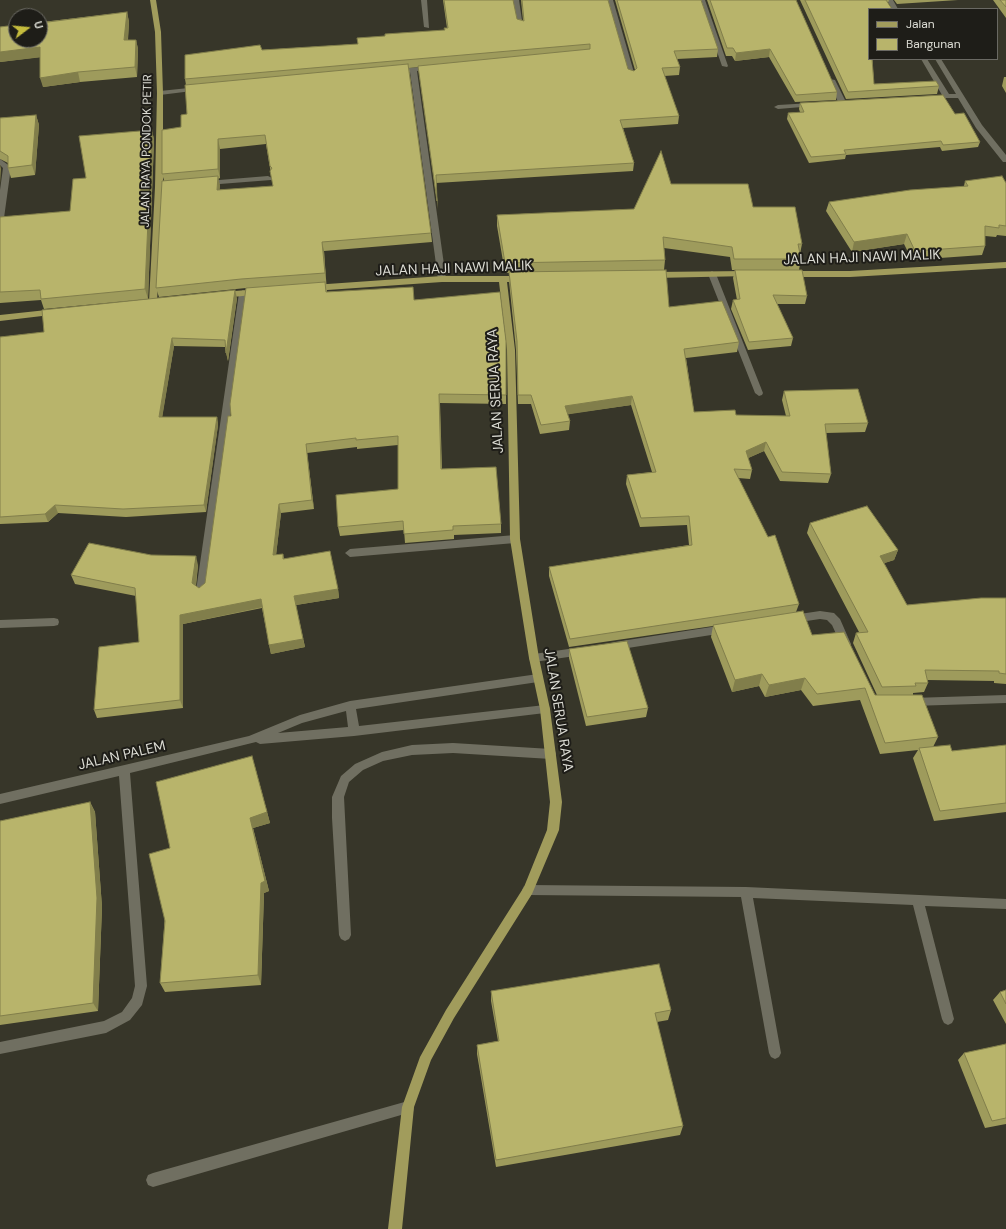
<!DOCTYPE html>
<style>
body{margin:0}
#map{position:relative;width:1006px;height:1229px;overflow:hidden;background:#373629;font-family:"DM Sans",sans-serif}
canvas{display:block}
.legend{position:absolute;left:868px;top:8px;width:130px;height:52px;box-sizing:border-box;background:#1e1d18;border:1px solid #6a6963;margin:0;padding:5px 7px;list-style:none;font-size:12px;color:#dcdcd4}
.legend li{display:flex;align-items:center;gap:8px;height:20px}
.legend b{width:20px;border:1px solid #6a6963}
.north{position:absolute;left:8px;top:8px;width:40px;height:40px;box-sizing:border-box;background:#1e1d18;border:1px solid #6a6963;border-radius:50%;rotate:74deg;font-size:11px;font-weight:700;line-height:16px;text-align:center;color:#dcdcd4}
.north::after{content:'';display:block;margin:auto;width:14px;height:18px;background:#c5bc3d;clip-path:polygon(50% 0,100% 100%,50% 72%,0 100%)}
</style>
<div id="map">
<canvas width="1006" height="1229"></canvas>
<ul class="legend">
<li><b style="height:5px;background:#a19c5c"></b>Jalan</li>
<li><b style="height:11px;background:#b8b46b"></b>Bangunan</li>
</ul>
<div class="north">U</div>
</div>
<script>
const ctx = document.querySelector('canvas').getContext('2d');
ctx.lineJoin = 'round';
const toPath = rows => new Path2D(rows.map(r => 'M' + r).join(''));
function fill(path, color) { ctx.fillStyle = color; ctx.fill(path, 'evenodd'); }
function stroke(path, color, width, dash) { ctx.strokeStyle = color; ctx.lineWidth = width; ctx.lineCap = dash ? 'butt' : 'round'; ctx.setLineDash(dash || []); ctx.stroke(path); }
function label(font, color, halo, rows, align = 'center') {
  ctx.font = font + ' "DM Sans",sans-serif'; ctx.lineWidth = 4; ctx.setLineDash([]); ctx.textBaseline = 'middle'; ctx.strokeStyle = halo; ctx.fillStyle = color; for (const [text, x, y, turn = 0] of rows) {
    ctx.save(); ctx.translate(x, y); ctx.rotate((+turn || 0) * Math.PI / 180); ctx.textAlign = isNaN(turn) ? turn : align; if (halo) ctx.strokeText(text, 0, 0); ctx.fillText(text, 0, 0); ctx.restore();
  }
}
const minor = toPath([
 [421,0,427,0,429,28,424,27,421,0],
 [513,0,519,0,523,27,518,26,513,0],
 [607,0,613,0,635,76,634,77,629,76,607,0],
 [699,0,705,0,728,66,727,67,722,66,699,0],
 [887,0,893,0,898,9,892,9,887,0],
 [921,59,927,59,949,94,956,94,935,59,941,59,982,125,1006,155,1006,162,1003,162,976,128,958,98,930,98,930,96,942,95,921,59],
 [431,66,434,68,433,69,417,71,446,279,442,282,438,279,410,72,396,73,393,71,396,69,431,66],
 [830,79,835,80,846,102,844,103,838,102,829,80,830,79],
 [198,87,201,89,200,90,160,95,157,93,160,91,198,87],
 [812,103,814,104,814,106,778,109,774,107,778,105,812,103],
 [0,159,11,167,4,218,0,220,0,190,3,168,0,165,0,159],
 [268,176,272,178,271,180,207,185,203,183,207,181,268,176],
 [712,271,716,274,763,393,762,395,759,396,755,393,708,274,712,271],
 [243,290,247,293,206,591,204,594,201,595,198,594,196,591,239,293,243,290],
 [515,535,520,539,515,543,350,557,345,553,350,549,515,535],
 [820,611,834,613,840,619,851,644,850,647,842,647,832,625,827,620,820,619,793,623,789,622,788,619,789,616,793,615,820,611],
 [54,618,58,619,59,622,58,625,54,626,0,628,0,620,54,618],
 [724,625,728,626,729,629,728,632,724,633,615,650,611,649,610,646,611,643,615,642,724,625],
 [582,647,586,648,587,651,586,654,582,655,534,662,530,661,529,658,530,655,534,654,582,647],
 [538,674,542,675,543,678,542,681,538,682,356,709,359,726,545,705,549,706,550,709,549,712,545,713,354,736,260,744,256,742,130,773,147,986,142,1005,130,1020,106,1033,0,1054,0,1042,104,1021,122,1012,132,998,135,986,119,776,0,804,0,794,249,736,300,715,350,701,538,674],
 [346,711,348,727,278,733,302,723,346,711],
 [1006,695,1006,703,912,706,908,705,907,702,908,699,912,698,1006,695],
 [453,743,551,749,555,751,556,754,555,757,551,759,453,753,412,755,383,761,363,770,349,782,344,797,351,935,349,939,345,941,341,939,339,935,332,818,332,797,341,776,355,764,382,752,412,745,453,743],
 [528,885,746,887,1006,899,1006,909,925,906,954,1019,952,1023,948,1025,944,1023,942,1019,913,905,753,898,781,1053,779,1057,775,1059,771,1057,769,1053,741,897,528,895,524,894,522,890,524,886,528,885],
 [408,1101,413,1102,414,1107,413,1112,408,1113,153,1187,148,1185,146,1180,148,1175,153,1173,408,1101]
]);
const major = toPath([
 [150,0,156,0,161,32,163,93,163,187,157,302,153,305,149,302,155,187,157,93,155,32,150,0],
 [1006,262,1006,268,850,277,790,277,786,274,790,271,850,271,1006,262],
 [746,271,750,274,749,276,654,278,650,275,654,272,746,271],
 [442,276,522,276,526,279,522,282,507,282,515,350,520,539,539,658,550,709,562,802,559,830,532,894,454,1018,431,1060,414,1107,402,1229,388,1229,402,1107,420,1057,446,1010,524,887,547,830,550,802,540,709,529,658,510,539,507,350,499,282,442,282,313,291,309,288,313,285,442,276],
 [259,289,263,292,262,294,223,298,219,295,223,292,259,289],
 [56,309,60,312,59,314,0,321,0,315,56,309]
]);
const wall = toPath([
 [443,0,513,0,517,19,523,20,521,0,608,0,628,69,634,71,635,70,615,0,701,0,718,49,717,57,677,59,680,67,679,75,664,76,679,116,678,124,623,128,634,163,633,171,436,183,438,209,419,73,418,67,409,68,431,233,432,242,324,251,327,292,414,300,506,341,506,404,440,403,442,469,501,524,501,533,454,535,454,539,405,543,404,530,340,536,338,527,398,489,398,445,357,449,357,447,307,453,314,509,281,513,276,555,283,554,284,559,338,589,339,598,296,605,305,647,271,654,262,608,183,624,183,708,97,718,94,710,139,642,136,596,75,584,71,575,198,565,196,586,199,588,205,583,231,416,246,288,159,297,156,288,164,180,162,174,187,114,186,85,185,79,262,50,358,44,385,36,445,30,447,28],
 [266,144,273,186,219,190,220,186,218,179,220,178,220,149],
 [707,0,796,0,837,92,836,100,795,102,769,57,735,61,732,56,726,56],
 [800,0,889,0,888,3,869,9,874,84,939,86,937,94,846,99],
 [894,0,958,0,897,4],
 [993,0,1006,0,1006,18],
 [127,12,129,22,128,40,136,40,138,49,137,77,80,82,43,87,40,57,0,62,0,27],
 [1004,77,1006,77,1006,93,1002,86],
 [800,103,955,114,980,142,978,147,942,151,940,147,846,155,845,159,809,163,787,119,788,113,800,112,799,109],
 [36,115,39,125,35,175,11,178,8,168,8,163,0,159,0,118],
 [152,130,154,140,148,299,44,309,41,300,0,303,0,217,70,211,86,178],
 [965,181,1006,183,1006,236,997,235,996,237,985,236,985,246,982,255,912,260,904,244,852,252,826,211,829,202,964,186],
 [671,184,753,207,802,244,800,254,801,259,799,270,732,270,730,257,664,248,665,260,664,270,669,307,739,342,737,352,686,358,694,412,736,415,786,416,782,400,784,391,868,423,865,432,826,433,831,474,828,483,780,481,764,451,748,458,752,470,750,479,738,478,799,604,796,612,812,635,875,695,877,695,853,643,856,633,859,632,807,533,810,523,898,550,894,560,884,563,907,605,1006,598,1006,684,994,683,994,681,928,680,928,683,924,692,913,693,913,695,938,737,933,747,952,751,1006,745,1006,812,934,821,913,758,918,750,880,754,860,700,813,706,801,690,765,697,759,686,732,692,711,637,713,626,569,647,549,576,549,567,689,545,687,525,640,527,626,484,627,475,652,472,631,405,567,414,570,421,569,430,540,434,531,404,518,404,516,350,509,281,509,273,505,273,497,226,497,215,634,209],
 [735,270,807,296,805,304,777,304,793,338,791,346,748,350,731,309,733,300,737,300,733,278],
 [237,298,228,361,225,347,174,346,162,417,217,417,218,425,206,512,126,517,58,513,48,522,0,524,0,337,44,332],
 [569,649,648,708,646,717,586,726,569,658],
 [255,767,270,823,253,828,269,891,264,893,261,985,165,992,160,983,170,848],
 [90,802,95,812,102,907,98,1011,0,1025,0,821],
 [1006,990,1006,1024,993,1000,1000,992],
 [491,991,671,1010,668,1020,657,1022,683,1126,680,1135,496,1167,477,1054,477,1045,498,1041,491,1001],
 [1006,1044,1006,1124,985,1128,958,1060,964,1053]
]);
const shadedWall = toPath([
 [127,12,129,22,127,50,124,40],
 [136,40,138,49,137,77,135,67],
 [40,47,43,57,0,62,0,52],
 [770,49,769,57,735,61,736,53],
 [78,72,80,82,43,87,40,78],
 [36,115,39,125,35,175,32,165],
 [152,130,154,140,148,299,145,289],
 [218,139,220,149,220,178,218,169],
 [0,164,1,169,0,184],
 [218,176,220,186,219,200,217,190],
 [907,234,904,244,852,252,854,242],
 [322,242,324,251,326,283,325,273],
 [235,290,237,298,228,361,226,353],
 [172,338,174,346,161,425,159,417],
 [632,396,631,405,564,415,565,406],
 [217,417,218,425,206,512,204,505],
 [766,442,764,451,744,460,746,451],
 [306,444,307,453,314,509,312,500],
 [279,504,281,513,275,564,273,555],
 [55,505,58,513,48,522,45,514],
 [898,550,894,560,876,566,880,556],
 [196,556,198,565,195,592,192,583],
 [338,589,339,598,296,605,294,596],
 [261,599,263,607,183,624,183,708,180,700,180,615],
 [303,639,305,647,271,654,269,645],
 [762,674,759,686,732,692,735,680],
 [805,678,801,690,765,697,769,685],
 [252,756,270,823,253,828,269,891,264,893,261,985,258,975,250,818],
 [90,802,95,812,102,907,98,1011,93,1003]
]);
const building = toPath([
 [444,0,513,0,517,19,524,21,522,0,608,0,628,69,634,71,637,68,617,0,701,0,718,49,674,51,680,67,662,68,679,116,620,120,634,163,436,175,437,201,418,66,590,49,590,44,185,79,185,55,260,45,262,50,358,44,357,38,385,36,385,34,445,30,444,28,448,28,444,0],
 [710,0,796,0,837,92,796,95,770,49,736,53,733,48,727,48,710,0],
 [805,0,886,0,892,9,869,9,869,59,872,59,874,84,936,81,939,86,848,92,805,0],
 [1000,0,1006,0,1006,7,1000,0],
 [127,12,124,40,136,40,135,67,78,72,40,78,40,47,0,52,0,27,16,25,16,40,40,40,40,23,127,12],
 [408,64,431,233,322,242,325,273,241,279,156,288,162,181,218,176,217,190,273,186,270,171,272,168,270,166,265,135,218,139,218,169,162,174,162,130,181,127,181,115,187,114,185,85,408,64],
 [943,95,955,114,964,113,980,142,943,145,941,141,844,150,846,154,811,157,788,113,804,112,800,103,943,95],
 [36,115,32,165,8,168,8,156,0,151,0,118,36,115],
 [152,130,145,289,41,299,40,290,0,292,0,217,70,211,73,179,86,178,79,136,152,130],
 [661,151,671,184,748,184,753,207,795,207,802,244,798,244,801,259,734,259,732,247,663,237,665,260,505,263,497,215,634,209,661,151],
 [1002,176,1006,183,1006,226,999,225,999,228,985,226,985,246,915,251,907,234,854,242,829,202,910,190,968,186,965,181,1002,176],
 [666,270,669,307,722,301,739,342,684,349,694,412,735,410,736,415,790,416,784,391,858,389,868,423,825,424,831,474,782,472,766,442,746,451,752,470,734,469,768,537,775,535,799,604,570,639,549,567,692,545,689,516,641,518,627,475,656,472,632,396,565,406,570,421,541,425,531,395,518,395,517,341,509,272,666,270],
 [735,270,802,270,807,296,773,295,793,338,749,342,733,300,740,299,735,270],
 [325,282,326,292,413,287,414,300,500,292,506,341,506,395,439,394,441,469,496,467,501,524,453,526,453,530,404,534,403,521,338,527,336,495,398,489,398,436,356,440,356,438,306,444,312,500,279,504,273,555,283,554,283,559,330,551,338,589,294,596,303,639,269,645,261,599,180,615,180,700,94,710,99,647,139,642,135,588,71,575,89,543,151,555,196,556,192,583,199,588,205,583,228,416,231,416,230,404,246,288,325,282],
 [235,290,226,353,225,340,172,338,159,417,217,417,204,505,123,509,55,505,45,514,0,517,0,337,44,332,42,310,235,290],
 [867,506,898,550,880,556,907,605,981,598,1006,598,1006,674,999,673,999,671,925,670,928,683,915,683,916,686,882,687,856,633,868,632,810,523,867,506],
 [803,611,812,635,844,632,875,695,922,695,938,737,885,743,865,688,817,694,805,678,769,685,762,674,735,680,713,625,803,611],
 [627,641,648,708,587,717,569,649,627,641],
 [950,745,952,751,1006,745,1006,803,940,811,919,748,950,745],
 [252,756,267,812,250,818,265,881,261,883,258,975,160,983,165,921,149,854,170,848,156,782,252,756],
 [90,802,97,898,93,1003,0,1016,0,821,90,802],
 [659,964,671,1010,655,1013,683,1126,496,1160,477,1045,499,1041,491,991,659,964],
 [1006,990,1006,1004,1000,992,1006,990],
 [1006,1044,1006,1118,992,1121,964,1053,1006,1044]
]);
const farStreetnames = [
 ["JALAN RAYA PONDOK PETIR",147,151,-89]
];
const streetNames = [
 ["JALAN HAJI NAWI MALIK",862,258,-2],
 ["JALAN HAJI NAWI MALIK",454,269,-2],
 ["JALAN SERUA RAYA",496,391,-93],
 ["JALAN SERUA RAYA",558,710,81],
 ["JALAN PALEM",122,756,-13]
];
fill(minor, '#706f61');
fill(major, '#a19c5c');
fill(wall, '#9e9b5c');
fill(shadedWall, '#817e4b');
fill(building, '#b8b46b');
stroke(building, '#817e4b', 1);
label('12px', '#dcdcd4', '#1e1d18', farStreetnames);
label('14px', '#dcdcd4', '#1e1d18', streetNames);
</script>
